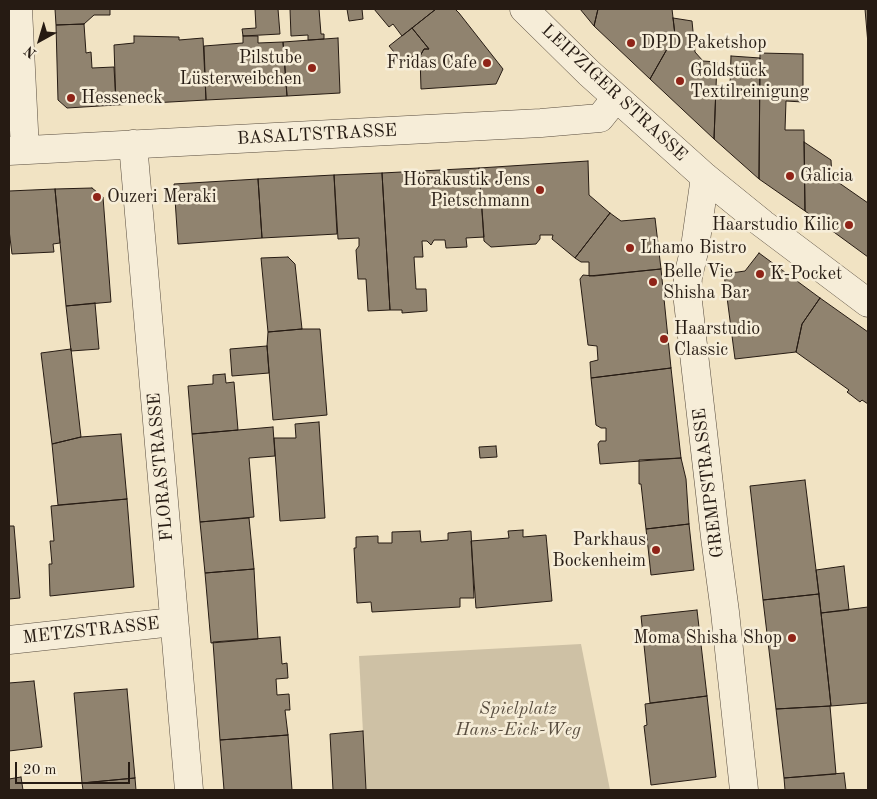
<!DOCTYPE html>
<meta charset="utf-8">
<style>
body{margin:0}
#map{position:relative;width:877px;height:799px;overflow:hidden;background:#f1e3c3;font-family:"Old Standard TT",serif}
canvas{display:block}
.frame{position:absolute;inset:0;border:10px solid #261b13;pointer-events:none}
.north{position:absolute;left:15px;top:15px;width:50px;height:50px;-webkit-text-stroke:4px #f6edd8;paint-order:stroke;rotate:219deg;font-size:14px;font-weight:700;line-height:20px;text-align:center;color:#261b13}
.north::after{content:'';display:block;margin:auto;width:18px;height:22px;background:#261b13;clip-path:polygon(50% 0,100% 100%,50% 72%,0 100%)}
.scale{position:absolute;left:15px;top:762px;width:115px;height:22px;box-sizing:border-box;border:2px solid #261b13;border-top:0;padding-left:6px;font-size:15px;line-height:18px;white-space:nowrap;color:#261b13;-webkit-text-stroke:4px #f6edd8;paint-order:stroke}
</style>
<div id="map">
<canvas width="877" height="799"></canvas>
<div class="frame"></div>
<div class="north">N</div>
<div class="scale">20 m</div>
</div>
<script>
const ctx = document.querySelector('canvas').getContext('2d');
ctx.lineJoin = 'round';
function fill(path, color) { ctx.fillStyle = color; ctx.fill(path, 'evenodd'); }
const toPath = rows => new Path2D(rows.map(r => 'M' + r).join(''));
function stroke(path, color, width, dash) { ctx.strokeStyle = color; ctx.lineWidth = width; ctx.lineCap = dash ? 'butt' : 'round'; ctx.setLineDash(dash || []); ctx.stroke(path); }
function label(font, color, halo, rows, align = 'center') {
  ctx.font = font + ' "Old Standard TT",serif'; ctx.lineWidth = 5; ctx.setLineDash([]); ctx.textBaseline = 'middle'; ctx.strokeStyle = halo; ctx.fillStyle = color; for (const [text, x, y, turn = 0] of rows) {
    ctx.save(); ctx.translate(x, y); ctx.rotate((+turn || 0) * Math.PI / 180); ctx.textAlign = isNaN(turn) ? turn : align; if (halo) ctx.strokeText(text, 0, 0); ctx.fillText(text, 0, 0); ctx.restore();
  }
}
const green = toPath([
 [581,644,610,790,366,790,359,656]
]);
const building = toPath([
 [55,9,110,9,110,15,94,15,84,24,56,25,55,9],
 [255,9,278,9,280,34,243,36,242,29,256,28,255,9],
 [290,9,319,9,321,34,324,34,324,39,308,40,308,35,291,36,290,9],
 [347,9,362,9,363,19,349,21,347,9],
 [374,9,436,9,402,36,393,24,389,27,374,9],
 [436,9,455,9,459,13,503,69,496,84,421,89,420,56,424,49,429,49,412,28,436,9],
 [580,9,598,9,594,26,580,9],
 [598,9,672,9,675,35,650,79,594,26,598,9],
 [865,9,868,9,868,44,865,9],
 [673,18,692,21,695,52,703,61,717,62,714,139,650,79,675,35,673,18],
 [84,24,86,53,91,52,92,68,114,67,116,105,67,108,58,100,56,25,84,24],
 [412,28,429,49,424,49,420,56,413,56,404,64,389,46,412,28],
 [134,36,179,37,179,40,203,38,206,100,116,105,114,45,134,43,134,36],
 [243,36,258,36,258,43,283,42,287,96,206,100,204,46,243,43,243,36],
 [338,38,340,93,287,96,283,42,338,38],
 [760,53,803,54,803,102,786,101,785,130,804,130,805,211,759,179,760,53],
 [731,56,760,58,759,179,714,139,716,86,730,86,731,56],
 [804,142,831,160,832,178,868,203,868,257,805,211,804,142],
 [588,161,589,195,610,213,575,258,552,239,553,235,540,235,540,239,536,244,491,247,484,241,479,168,588,161],
 [479,168,484,237,466,238,467,247,446,248,445,240,434,240,431,245,427,241,422,241,423,257,414,257,416,289,426,289,427,311,402,313,402,310,390,310,382,173,479,168],
 [382,173,390,310,368,311,366,279,358,279,356,250,359,246,359,238,338,239,334,175,382,173],
 [334,175,337,234,262,238,258,179,334,175],
 [258,179,262,238,178,244,174,184,258,179],
 [92,188,103,197,111,302,66,306,55,189,92,188],
 [55,189,60,243,53,244,54,252,12,254,9,230,9,191,55,189],
 [610,213,621,221,655,218,661,269,589,276,589,262,581,262,575,258,610,213],
 [759,253,820,298,802,324,796,352,735,359,724,274,745,271,759,253],
 [288,257,295,264,302,329,268,332,261,258,288,257],
 [661,269,671,368,591,378,590,362,598,360,597,346,588,345,580,279,583,275,594,276,661,269],
 [820,298,868,332,868,404,862,400,860,402,847,392,849,390,796,352,802,324,820,298],
 [95,303,99,349,71,351,66,306,95,303],
 [302,329,320,329,327,415,273,420,267,346,268,332,302,329],
 [267,346,269,373,232,376,230,349,267,346],
 [71,349,81,437,52,444,41,353,71,349],
 [671,368,681,458,600,464,598,444,600,441,606,441,606,428,601,428,596,425,591,378,671,368],
 [225,374,226,383,234,382,238,430,192,434,188,386,213,384,213,375,225,374],
 [319,422,325,518,280,521,274,438,296,438,295,424,319,422],
 [273,427,275,456,249,458,254,517,200,522,192,434,273,427],
 [121,434,127,499,58,505,52,444,81,437,121,434],
 [496,446,497,457,480,458,479,447,496,446],
 [681,458,686,479,689,524,646,529,641,484,639,484,639,460,681,458],
 [805,480,819,594,763,600,750,486,805,480],
 [127,499,134,587,50,596,49,564,52,564,50,541,54,541,51,506,127,499],
 [249,518,254,569,205,573,200,522,249,518],
 [689,524,694,570,651,575,646,529,689,524],
 [9,526,14,526,20,598,9,599,9,526],
 [523,530,523,537,546,535,552,601,476,608,471,541,509,538,508,531,523,530],
 [420,531,421,542,448,540,448,533,471,531,474,598,460,598,460,607,372,612,371,602,357,603,354,548,356,548,356,537,378,536,378,543,392,543,392,532,420,531],
 [844,566,849,610,821,613,816,570,844,566],
 [254,569,258,639,211,643,205,573,254,569],
 [819,594,831,706,776,709,763,600,819,594],
 [868,607,868,703,831,706,821,613,868,607],
 [697,610,707,696,650,703,641,616,697,610],
 [280,637,282,664,287,663,288,678,276,679,277,695,289,694,290,710,285,710,288,735,220,740,213,642,280,637],
 [34,681,42,747,9,751,9,683,34,681],
 [127,689,135,778,82,783,74,693,127,689],
 [707,696,716,777,651,785,644,726,647,725,645,704,707,696],
 [830,706,836,774,784,778,776,709,830,706],
 [363,731,366,790,333,790,330,734,363,731],
 [288,735,292,790,224,790,220,740,288,735],
 [844,773,846,790,785,790,784,778,844,773],
 [21,777,23,790,9,790,9,779,21,777],
 [135,778,136,790,83,790,82,783,135,778]
]);
const street = toPath([
 [18,9,25,150],
 [524,9,589,73,705,177,763,224,868,303],
 [133,144,189,790],
 [9,151,541,123,600,118,616,98],
 [705,177,695,247,688,277,687,293,715,537,725,612,744,790],
 [9,640,173,622]
]);
const markers = [
 [631,43,5,"#8f2418"],
 [487,63,5,"#8f2418"],
 [312,68,5,"#8f2418"],
 [680,81,5,"#8f2418"],
 [71,98,5,"#8f2418"],
 [790,176,5,"#8f2418"],
 [540,190,5,"#8f2418"],
 [97,197,5,"#8f2418"],
 [849,225,5,"#8f2418"],
 [630,248,5,"#8f2418"],
 [760,274,5,"#8f2418"],
 [653,282,5,"#8f2418"],
 [664,339,5,"#8f2418"],
 [656,550,5,"#8f2418"],
 [792,638,5,"#8f2418"]
];
const poiNames = [
 ["DPD Paketshop",641,43],
 ["Pilstube",302,58,"right"],
 ["Lüsterweibchen",302,79,"right"],
 ["Fridas Cafe",477,63,"right"],
 ["Goldstück",690,71],
 ["Textilreinigung",690,92],
 ["Hesseneck",81,98],
 ["Galicia",800,176],
 ["Hörakustik Jens",530,180,"right"],
 ["Pietschmann",530,201,"right"],
 ["Ouzeri Meraki",107,197],
 ["Haarstudio Kilic",839,225,"right"],
 ["Lhamo Bistro",640,248],
 ["Belle Vie",663,272],
 ["Shisha Bar",663,293],
 ["K-Pocket",770,274],
 ["Haarstudio",674,329],
 ["Classic",674,350],
 ["Parkhaus",646,540,"right"],
 ["Bockenheim",646,561,"right"],
 ["Moma Shisha Shop",782,638,"right"]
];
const streetNames = [
 ["LEIPZIGER STRASSE",614,93,43],
 ["BASALTSTRASSE",317,135,-3],
 ["FLORASTRASSE",161,467,-95],
 ["GREMPSTRASSE",709,483,-97],
 ["METZSTRASSE",91,631,-6]
];
const parkNames = [
 ["Spielplatz",518,709],
 ["Hans-Eick-Weg",518,730]
];
fill(green, '#cec1a5');
fill(building, '#90836f');
stroke(building, '#261b13', 1);
stroke(street, '#594d3f', 29);
stroke(street, '#f6edd8', 28);
for (const [x, y, r, color] of markers) { const dot = new Path2D(); dot.arc(x, y, r, 0, 2 * Math.PI); ctx.fillStyle = color; ctx.fill(dot); stroke(dot, '#f6edd8', 2); }
label('18px', '#261b13', '#f6edd8', poiNames, 'left');
label('18px', '#261b13', '#f6edd8', streetNames);
label('italic 18px', '#584d3f', '#f6edd8', parkNames);
</script>
